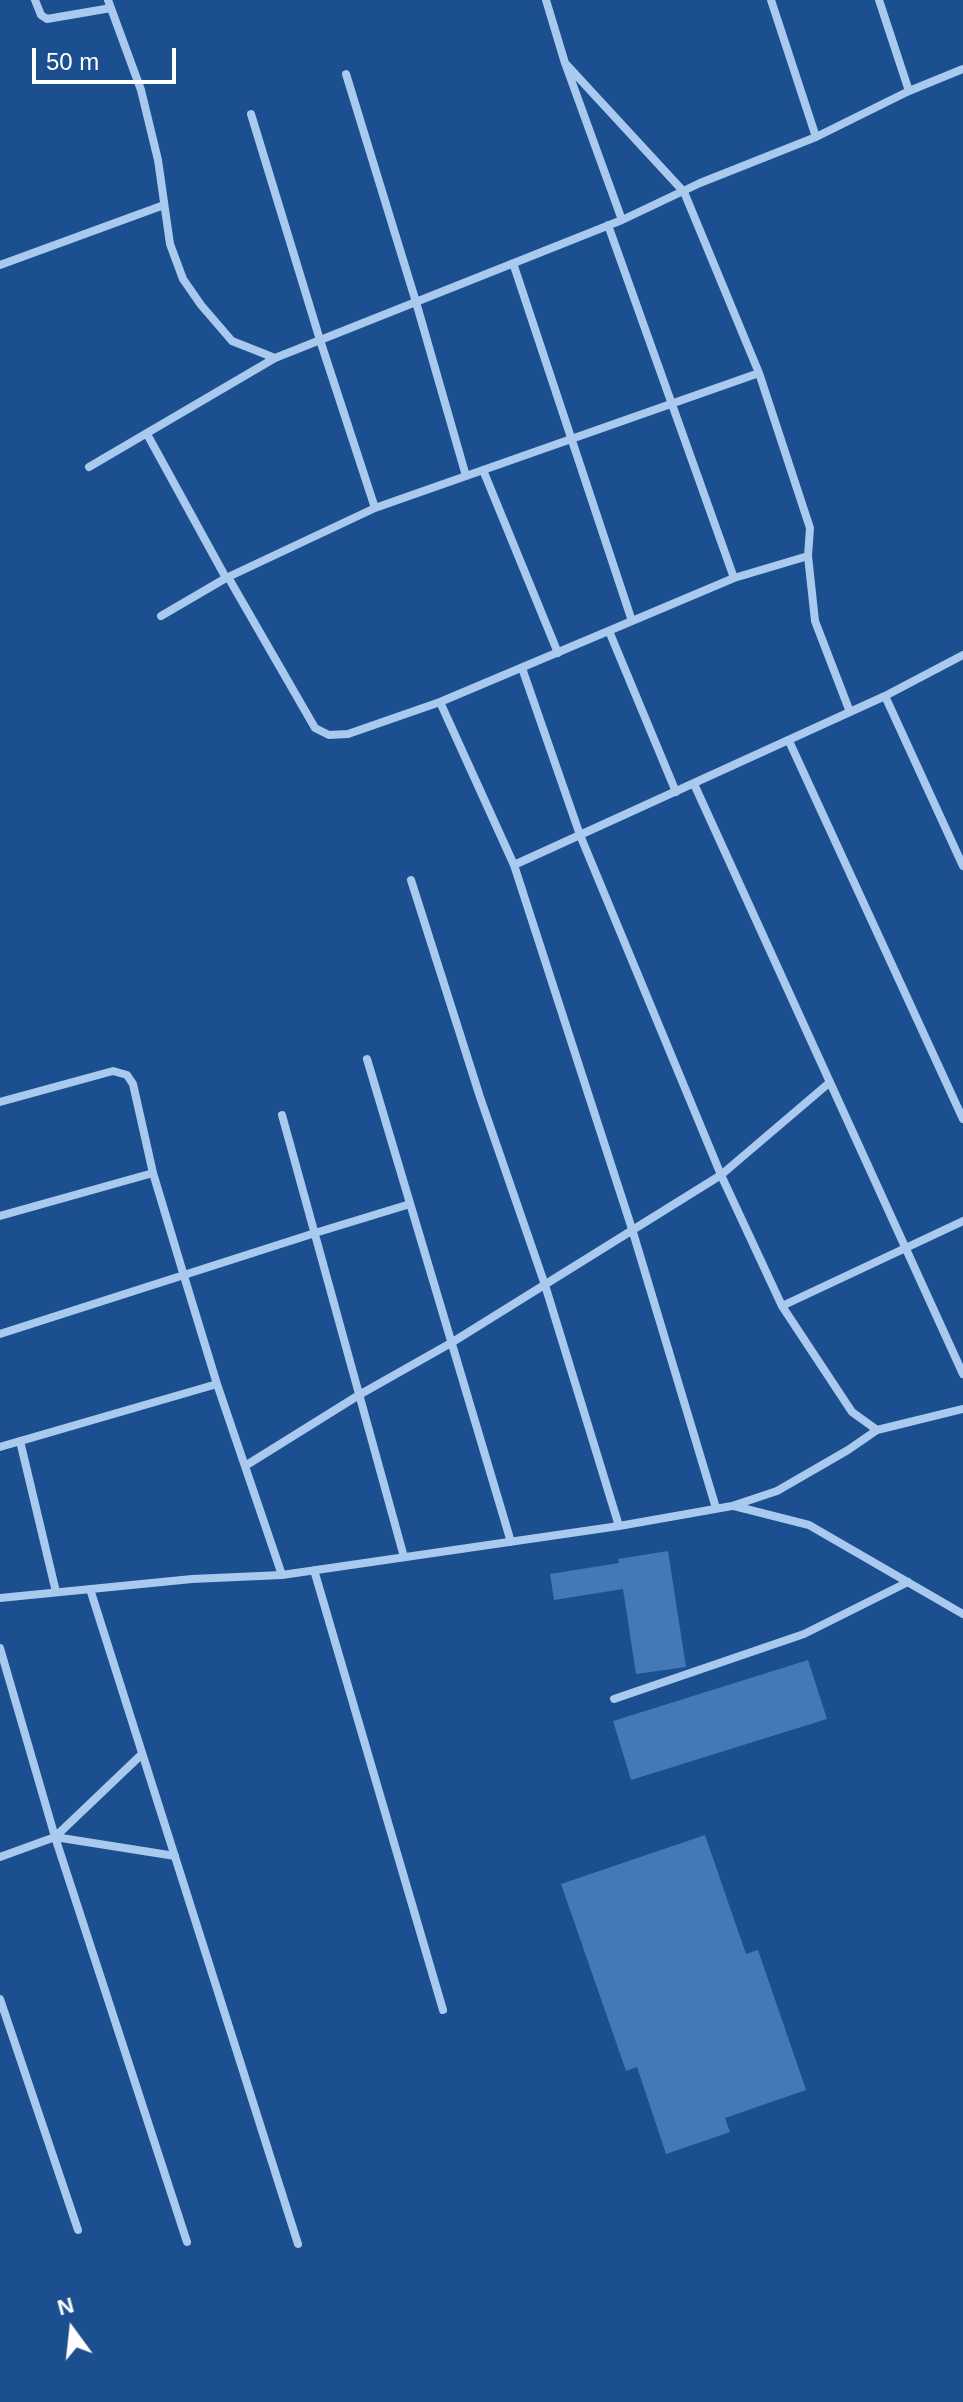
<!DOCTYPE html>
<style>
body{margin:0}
#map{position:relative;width:963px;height:2402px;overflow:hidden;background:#1b4f8f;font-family:Arial,sans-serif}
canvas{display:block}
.north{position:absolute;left:32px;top:2290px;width:80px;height:80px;-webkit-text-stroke:6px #1b4f8f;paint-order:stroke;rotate:345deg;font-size:22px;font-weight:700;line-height:32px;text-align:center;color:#fff}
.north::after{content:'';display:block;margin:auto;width:28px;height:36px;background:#fff;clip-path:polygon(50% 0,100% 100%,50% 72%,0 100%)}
.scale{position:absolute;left:32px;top:48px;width:144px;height:36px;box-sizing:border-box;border:4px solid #fff;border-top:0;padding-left:10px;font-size:24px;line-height:28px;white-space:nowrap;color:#fff;-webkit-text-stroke:6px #1b4f8f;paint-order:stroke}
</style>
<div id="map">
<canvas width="963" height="2402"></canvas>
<div class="north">N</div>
<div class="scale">50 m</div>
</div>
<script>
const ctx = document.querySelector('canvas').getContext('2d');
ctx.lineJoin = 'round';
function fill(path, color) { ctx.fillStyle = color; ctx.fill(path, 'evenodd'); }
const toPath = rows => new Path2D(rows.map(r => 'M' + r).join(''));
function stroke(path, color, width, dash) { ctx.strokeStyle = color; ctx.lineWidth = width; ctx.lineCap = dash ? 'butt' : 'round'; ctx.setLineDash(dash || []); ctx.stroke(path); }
const building = toPath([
 [668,1551,686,1667,636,1674,623,1589,554,1600,550,1574,619,1563,618,1559],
 [808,1660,827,1719,631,1780,613,1721],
 [705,1835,746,1954,758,1950,806,2090,725,2118,730,2132,666,2154,637,2067,626,2071,561,1884]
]);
const street = toPath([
 [35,0,41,15,47,19,111,8],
 [108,0,141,90,158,160,170,244,183,279,201,305,232,341,275,358],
 [546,0,565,63,622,220],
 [771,0,816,137],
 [879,0,909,91],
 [565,63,684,192,759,373,810,528,808,556,815,621,850,712],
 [346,74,416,302,466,476],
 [251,114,320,340,375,508],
 [608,225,734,578],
 [513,263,632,621],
 [0,265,164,205],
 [147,434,226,578],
 [89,467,275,358,622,220,700,183,816,137,909,91,963,69],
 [483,470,558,653],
 [228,577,315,728,329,735,348,734,440,702,734,578,808,556],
 [161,616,226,578,375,508,759,373],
 [609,631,676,792],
 [522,668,580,835,721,1175,782,1306,852,1412,877,1430,963,1409],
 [885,696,963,866],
 [440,702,514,865,632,1229,716,1508],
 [789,741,963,1119],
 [694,784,963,1374],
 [514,865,885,696,963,655],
 [411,880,480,1097,545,1285,619,1526],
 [367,1059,511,1542],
 [0,1102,113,1071,127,1075,133,1084,153,1173,184,1276,217,1384,282,1575],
 [282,1115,404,1557],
 [0,1216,153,1173],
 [782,1306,963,1221],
 [0,1334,315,1233,410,1204],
 [20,1441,56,1592],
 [0,1447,217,1384],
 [245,1466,359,1395,451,1343,721,1175,829,1083],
 [734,1506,809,1525,963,1614],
 [314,1570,443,2010],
 [90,1589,298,2244],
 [0,1598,192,1579,282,1575,619,1526,732,1506,777,1491,848,1450,877,1430],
 [0,1648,55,1837,187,2242],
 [614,1699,804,1634,908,1582],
 [55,1837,142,1754],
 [0,1857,55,1837,175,1856],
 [0,1999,78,2230]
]);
fill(building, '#4478b7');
stroke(street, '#a9c9ee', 8);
</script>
